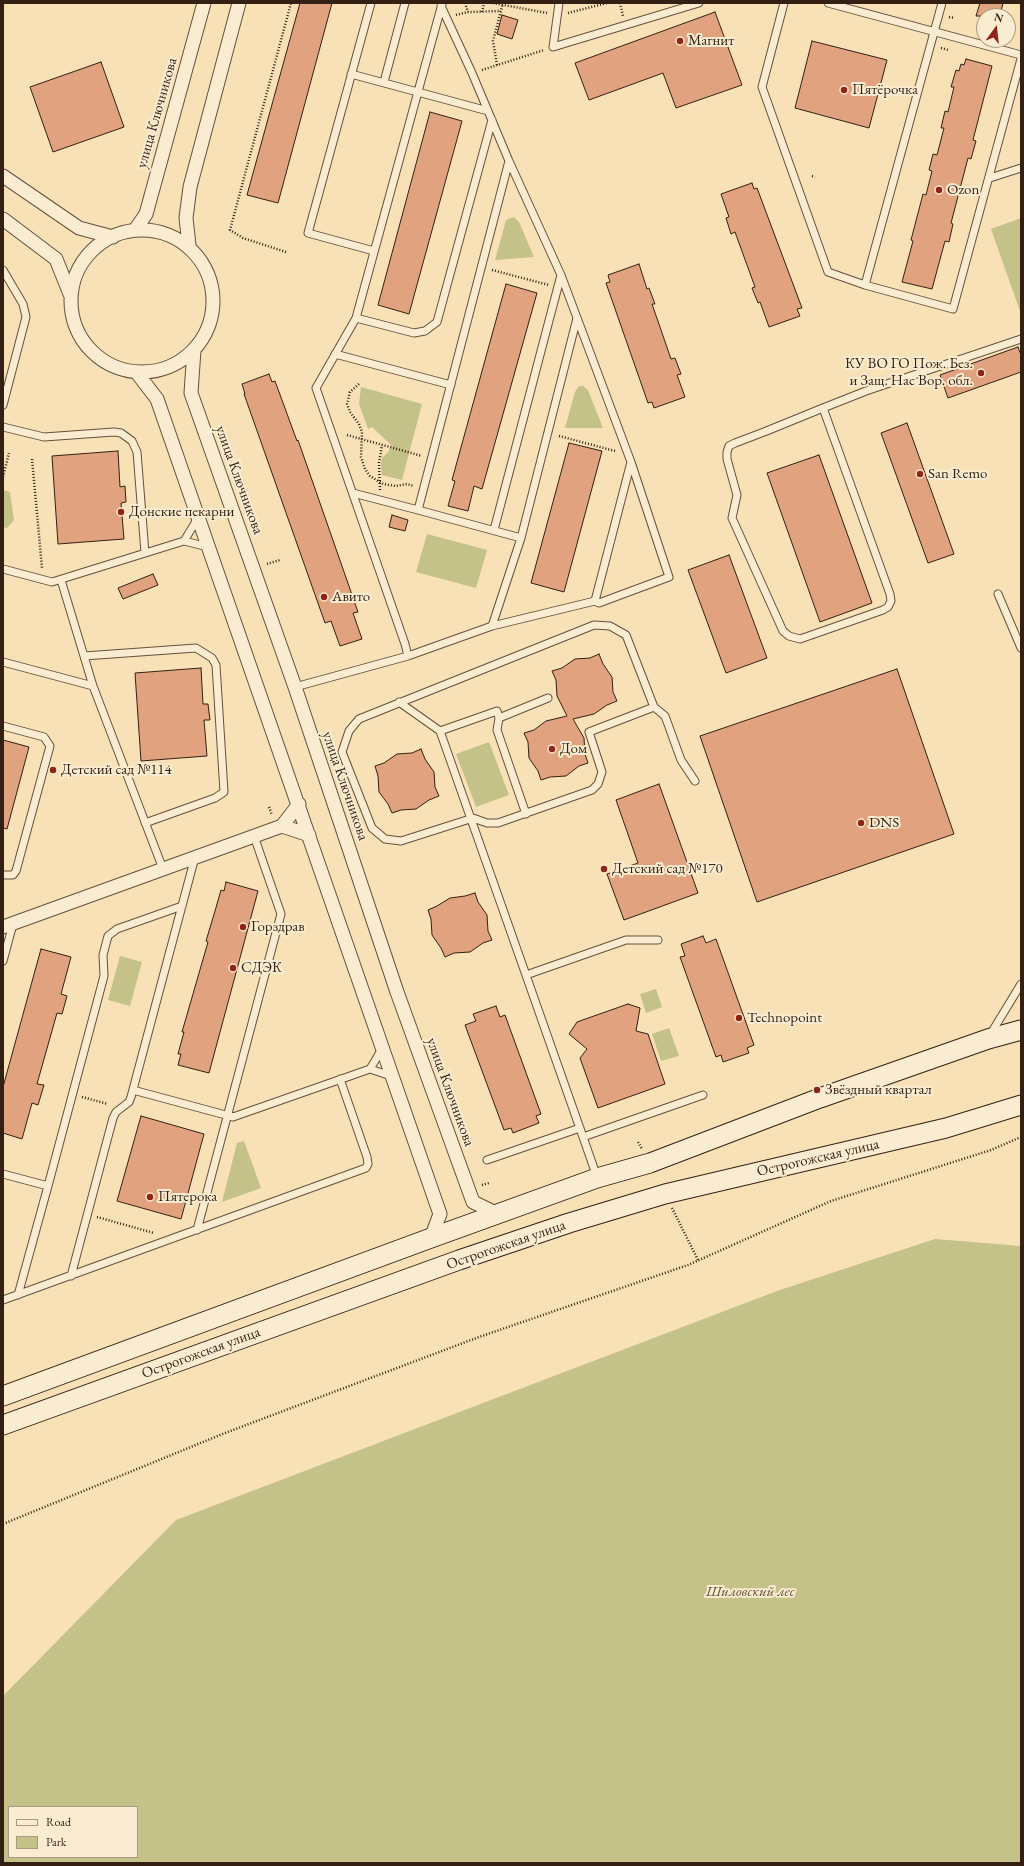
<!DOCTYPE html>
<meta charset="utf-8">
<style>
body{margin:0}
#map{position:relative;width:1024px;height:1866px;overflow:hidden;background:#f8e1b7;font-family:"EB Garamond",serif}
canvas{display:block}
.frame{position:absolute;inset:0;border:4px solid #331f13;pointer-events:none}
.legend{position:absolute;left:8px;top:1806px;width:130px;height:52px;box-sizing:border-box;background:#faecd0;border:1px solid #aa9a84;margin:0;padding:5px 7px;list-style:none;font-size:12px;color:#331f13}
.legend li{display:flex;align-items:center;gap:8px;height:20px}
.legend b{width:20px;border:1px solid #aa9a84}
.north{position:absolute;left:976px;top:8px;width:40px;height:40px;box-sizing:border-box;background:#faecd0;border:1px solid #aa9a84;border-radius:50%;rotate:15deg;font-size:11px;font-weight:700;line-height:16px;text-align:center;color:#331f13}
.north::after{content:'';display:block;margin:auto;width:14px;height:18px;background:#8f2418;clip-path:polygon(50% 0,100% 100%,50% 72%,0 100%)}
</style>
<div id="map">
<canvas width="1024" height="1866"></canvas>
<div class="frame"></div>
<ul class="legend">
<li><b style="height:5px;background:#faecd0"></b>Road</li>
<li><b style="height:11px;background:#c4c189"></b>Park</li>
</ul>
<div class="north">N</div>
</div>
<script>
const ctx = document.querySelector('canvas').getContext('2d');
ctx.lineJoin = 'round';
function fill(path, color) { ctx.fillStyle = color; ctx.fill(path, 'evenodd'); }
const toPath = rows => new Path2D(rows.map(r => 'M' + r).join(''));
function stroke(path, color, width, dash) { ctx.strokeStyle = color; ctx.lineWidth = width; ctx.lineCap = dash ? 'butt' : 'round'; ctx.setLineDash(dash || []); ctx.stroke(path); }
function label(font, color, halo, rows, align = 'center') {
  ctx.font = font + ' "EB Garamond",serif'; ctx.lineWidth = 4; ctx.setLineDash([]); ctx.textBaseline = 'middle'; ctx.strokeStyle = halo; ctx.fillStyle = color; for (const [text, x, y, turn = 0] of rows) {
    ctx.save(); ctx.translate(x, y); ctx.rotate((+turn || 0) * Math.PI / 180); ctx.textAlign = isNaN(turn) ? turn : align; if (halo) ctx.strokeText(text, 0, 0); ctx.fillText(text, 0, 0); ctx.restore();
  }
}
const green = toPath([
 [514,217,519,222,534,257,495,260,506,220],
 [1021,218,1021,314,991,229],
 [579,386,583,386,588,390,603,428,565,428,575,392],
 [361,387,422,404,402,480,382,475,381,464,382,458,389,451,391,445,372,427,368,429,359,404],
 [3,490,10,492,14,520,7,528,3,527],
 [427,534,487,550,476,588,416,572],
 [489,742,509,795,476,807,456,754],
 [120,956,142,962,130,1006,108,1000],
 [656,989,662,1007,646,1013,640,994],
 [669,1028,679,1056,661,1061,652,1034],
 [244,1141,261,1188,222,1202,237,1143],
 [935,1239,1021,1246,1021,1863,3,1863,3,1696,176,1520,777,1291],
 [9,1807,137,1807,137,1857,9,1857]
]);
const building = toPath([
 [300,3,332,3,278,203,247,195,300,3],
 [980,3,1003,3,1000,16,976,16,980,3],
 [715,12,742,85,676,108,663,73,589,100,575,63,715,12],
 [502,15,518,20,512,39,497,34,502,15],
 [812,41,887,60,869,128,795,108,812,41],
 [966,59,992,66,973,140,976,141,971,159,968,158,951,223,953,224,949,242,945,241,932,289,902,282,913,241,911,240,923,194,926,195,932,171,929,170,933,154,937,155,944,128,941,128,945,111,948,112,954,87,951,87,956,70,959,71,961,64,964,65,966,59],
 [101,62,124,127,53,152,30,87,101,62],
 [430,112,462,121,409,314,378,305,430,112],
 [752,183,754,189,757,188,802,308,797,309,800,316,769,327,760,302,758,303,752,288,755,287,735,232,731,234,726,218,729,217,721,194,752,183],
 [639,264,647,289,649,288,655,304,652,304,671,359,675,358,681,374,677,375,685,397,654,408,652,402,648,403,606,283,610,282,608,275,639,264],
 [506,284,537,293,482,489,474,486,468,511,448,506,455,481,452,480,506,284],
 [1018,347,1021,355,1021,372,948,398,940,375,1018,347],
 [269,374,272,382,275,381,297,441,298,440,358,612,353,613,362,639,340,646,331,621,325,623,244,394,245,394,242,384,269,374],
 [907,423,954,554,928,563,881,433,907,423],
 [569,443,602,451,564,592,531,583,569,443],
 [118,451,120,487,125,486,126,502,121,503,124,539,58,544,52,456,118,451],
 [819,455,872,603,820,622,767,473,819,455],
 [392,515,408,520,405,531,389,527,392,515],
 [729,555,767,658,726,673,688,570,729,555],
 [153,574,158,585,123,599,118,588,153,574],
 [599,654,603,664,612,677,613,692,617,701,607,705,594,714,573,719,584,738,585,754,588,763,579,766,566,776,550,777,541,780,538,771,529,758,528,742,524,733,534,730,546,721,567,716,557,696,556,680,552,671,562,668,575,659,590,658,599,654],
 [201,668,203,704,208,704,210,720,204,720,207,756,141,761,135,673,201,668],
 [897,669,954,834,757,902,700,736,897,669],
 [3,740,29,747,7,829,3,828,3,740],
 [421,749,425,759,434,772,435,787,439,796,429,800,416,809,401,810,392,813,388,804,379,792,378,776,375,766,384,763,397,754,412,753,421,749],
 [659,784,698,893,624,920,607,874,638,863,616,800,659,784],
 [226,882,258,891,209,1073,178,1065,181,1054,178,1054,184,1032,182,1032,208,942,206,941,215,911,221,890,224,891,226,882],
 [475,893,478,902,487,915,488,931,492,940,483,943,470,952,454,953,445,957,441,948,432,935,431,919,428,910,437,906,450,898,465,896,475,893],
 [703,936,706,943,716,939,754,1045,747,1048,749,1053,723,1062,721,1055,716,1057,680,957,685,956,681,944,703,936],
 [41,949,71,957,61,994,67,996,62,1014,57,1013,37,1084,44,1085,38,1105,32,1103,22,1139,3,1133,3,1087,41,949],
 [628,1004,640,1008,636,1031,648,1034,665,1084,598,1108,580,1058,587,1049,569,1034,577,1022,628,1004],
 [496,1006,500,1017,505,1015,541,1114,536,1116,539,1123,513,1133,511,1128,504,1130,465,1025,476,1021,473,1014,496,1006],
 [141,1116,204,1134,181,1219,117,1201,141,1116]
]);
const path = toPath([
 [465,3,468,12],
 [493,3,547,13],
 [620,3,623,16],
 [482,12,484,3],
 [568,13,607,3],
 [456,15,468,12,501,11],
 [949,17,954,18],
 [941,48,948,50],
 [497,65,493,41,503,3],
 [482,70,544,50],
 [812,176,815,177],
 [286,252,243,238,230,230,291,3],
 [492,270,549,285],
 [359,384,350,392,347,404,350,412,359,424,362,432,361,457,365,469,370,476,383,484,396,486,407,484,414,486],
 [347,435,422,456],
 [559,436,615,451],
 [32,459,42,568],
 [3,477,9,453],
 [380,490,379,463,382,445],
 [267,564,280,560],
 [269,807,272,815],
 [82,1097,108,1104],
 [638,1142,642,1149],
 [482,1185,489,1183],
 [672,1208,698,1260],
 [97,1217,154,1233],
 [3,1524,225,1433,479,1337,688,1265,831,1201,991,1150,1021,1137]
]);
const lane = toPath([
 [371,3,308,233,374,251],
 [559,3,553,47,699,3],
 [784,3,762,87,828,272,865,285,953,309,1021,59],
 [828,3,1021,55],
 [351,74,488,111],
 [384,82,405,3],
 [990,178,1021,168],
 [3,270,23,304,26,317,3,405],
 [865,285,942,3],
 [356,318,414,333,425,331,437,322,492,120],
 [335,354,451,385],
 [823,408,890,594,891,601,888,607,883,610,800,639,789,636,783,631,732,518,737,495,727,459,727,452,729,446,735,443,764,432,823,408,866,391,1021,339],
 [3,427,44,437,114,432,121,433,132,441,137,452,145,553],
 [353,493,418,510],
 [494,530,561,275],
 [521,538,577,318],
 [184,541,198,518],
 [3,569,52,582,184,541,208,547],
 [61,580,93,686,163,869],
 [998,594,1021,648],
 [595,601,631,462],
 [492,626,521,538,418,510,509,161],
 [84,656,196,648,212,658,216,665,224,792,215,798,145,823],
 [408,656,405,644,316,388,356,318,442,4],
 [3,662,93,686],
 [295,687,408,656,492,626,595,601,599,603,669,577,631,462,561,275,509,161,472,73,441,6],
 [399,702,440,731],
 [654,707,589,732,602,772,598,784,592,790,498,823,487,823,473,818,401,841,385,839,372,828,342,752,349,731,359,719,594,625,610,626,626,635,654,707,665,716,681,760,695,781],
 [499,718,497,711,440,731,583,1137],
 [3,726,44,737,50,746,16,871,13,875,3,875],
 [526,814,497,730,499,718,548,698],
 [3,961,13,924],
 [526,975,626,940,658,940],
 [990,1035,1021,984],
 [370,1069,382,1049],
 [133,1090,233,1117,370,1069,391,1076],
 [487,1160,580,1128],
 [3,1174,48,1186,104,976,103,955,108,936,117,929,182,906],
 [597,1177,583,1137,703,1095],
 [197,1230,281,914,254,836],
 [71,1276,113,1118,116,1112,129,1102,131,1097,195,857],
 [18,1295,48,1186],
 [3,1300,366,1168,368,1164,367,1157,340,1079]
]);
const street = toPath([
 [3,176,79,228,113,237],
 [3,219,56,259,70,294],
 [135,230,146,214,204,3],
 '71 301a71 71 0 1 1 142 0a71 71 0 1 1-142 0Z',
 [189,245,186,218,190,187,239,3],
 [194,350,191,393,295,687,397,992,473,1202,500,1215],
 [137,373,157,399,440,1214,431,1238],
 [282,826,309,835],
 [3,927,282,826,299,804]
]);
const secondary = toPath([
 [3,1396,431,1238,597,1178,650,1163,820,1098,988,1039,1021,1030],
 [3,1425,459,1260,569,1223,665,1194,946,1128,1021,1105]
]);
const markers = [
 [680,41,4,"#8f2418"],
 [844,90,4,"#8f2418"],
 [939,190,4,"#8f2418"],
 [981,373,4,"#8f2418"],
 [920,474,4,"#8f2418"],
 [121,512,4,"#8f2418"],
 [324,597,4,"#8f2418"],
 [552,749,4,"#8f2418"],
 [53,770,4,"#8f2418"],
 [861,823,4,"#8f2418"],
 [604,869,4,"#8f2418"],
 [243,927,4,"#8f2418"],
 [233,968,4,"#8f2418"],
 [739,1018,4,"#8f2418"],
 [817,1090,4,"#8f2418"],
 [150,1197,4,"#8f2418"]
];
const poiNames = [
 ["Магнит",688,41],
 ["Пятёрочка",852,90],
 ["Ozon",947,190],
 ["КУ ВО ГО Пож. Без.",973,364,"right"],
 ["и Защ. Нас Вор. обл.",973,381,"right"],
 ["San Remo",928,474],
 ["Донские пекарни",129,512],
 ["Авито",332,597],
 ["Дом",560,749],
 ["Детский сад №114",61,770],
 ["DNS",869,823],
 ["Детский сад №170",612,869],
 ["Горздрав",251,927],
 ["СДЭК",241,968],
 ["Technopoint",747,1018],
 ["Звёздный квартал",825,1090],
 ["Пятерока",158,1197]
];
const streetNames = [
 ["улица Ключникова",157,113,-74],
 ["улица Ключникова",239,480,70],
 ["улица Ключникова",345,786,71],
 ["улица Ключникова",450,1092,70],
 ["Острогожская улица",818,1158,-13],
 ["Острогожская улица",506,1245,-19],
 ["Острогожская улица",201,1353,-20]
];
const parkNames = [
 ["Шиловский лес",750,1592]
];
fill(green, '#c4c189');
fill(building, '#e1a27f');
stroke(building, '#331f13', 1);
stroke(lane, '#64503c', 9);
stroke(street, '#64503c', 15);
stroke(secondary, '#331f13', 21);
stroke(path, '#331f13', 2.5, [1, 2]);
stroke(lane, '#faecd0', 7);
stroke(street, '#faecd0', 13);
stroke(secondary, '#faecd0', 19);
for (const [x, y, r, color] of markers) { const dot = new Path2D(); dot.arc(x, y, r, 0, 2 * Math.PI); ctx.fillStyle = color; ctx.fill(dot); stroke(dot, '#faecd0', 1.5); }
label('15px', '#331f13', '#faecd0', poiNames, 'left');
label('15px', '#331f13', '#faecd0', streetNames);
label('italic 15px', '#5e5036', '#faecd0', parkNames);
</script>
